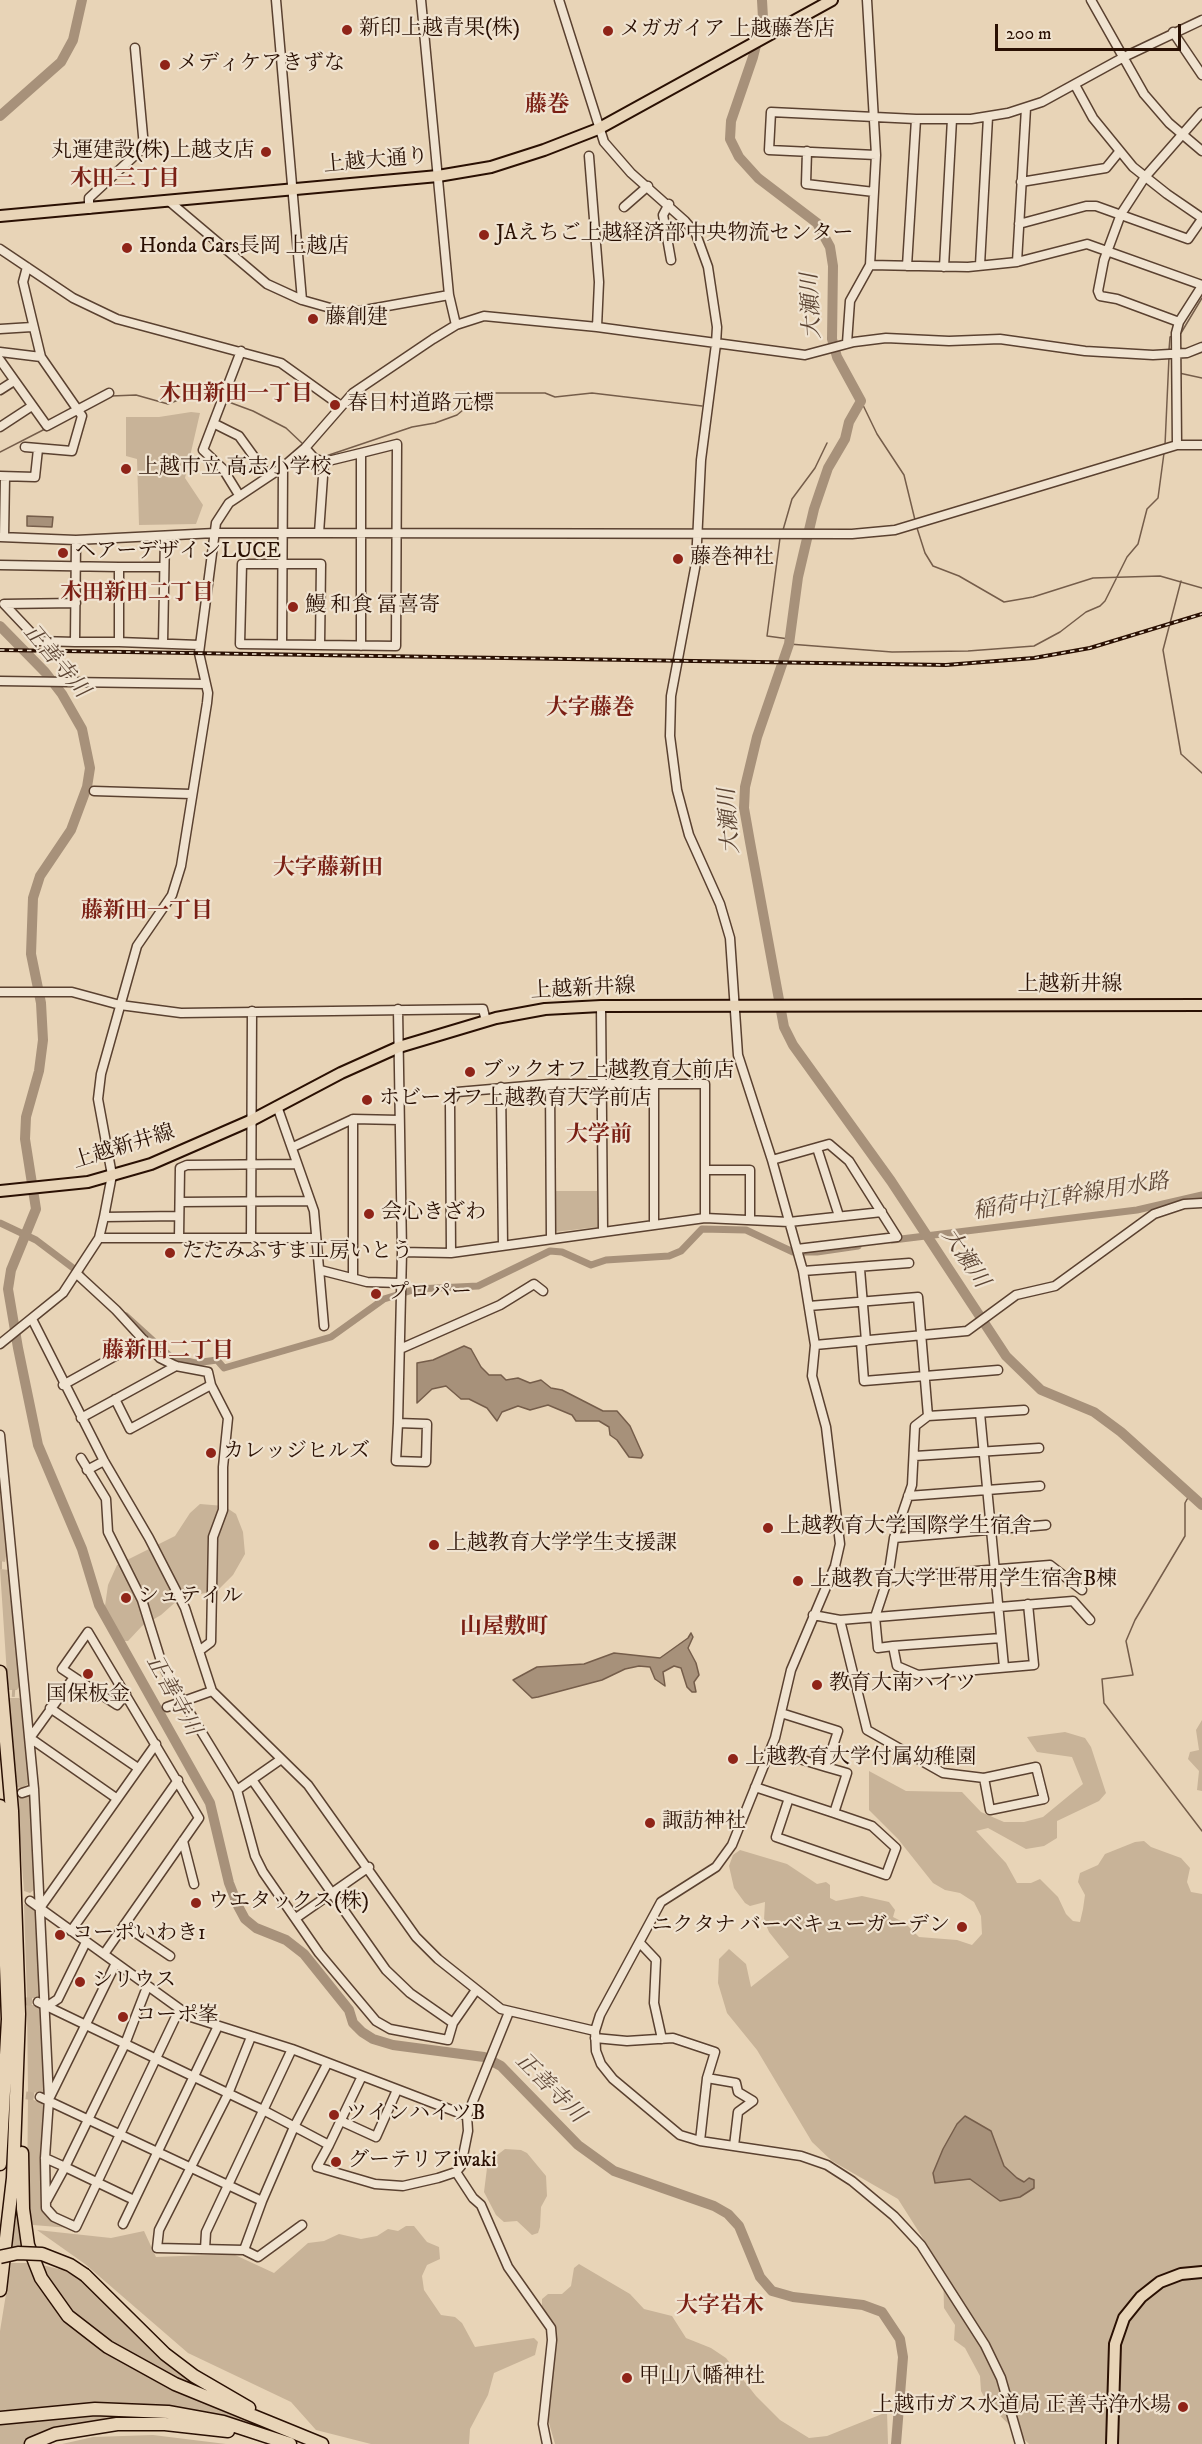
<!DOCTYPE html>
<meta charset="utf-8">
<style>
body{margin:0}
#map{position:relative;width:1202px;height:2444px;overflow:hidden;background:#e8d4b7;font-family:"IM FELL DW Pica",serif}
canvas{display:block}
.scale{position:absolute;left:995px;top:24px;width:186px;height:27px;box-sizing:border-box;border:3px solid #2a1003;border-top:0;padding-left:8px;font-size:18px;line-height:21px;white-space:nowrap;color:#2a1003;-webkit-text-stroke:4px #f0e3d0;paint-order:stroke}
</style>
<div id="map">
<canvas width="1202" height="2444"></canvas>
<div class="scale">200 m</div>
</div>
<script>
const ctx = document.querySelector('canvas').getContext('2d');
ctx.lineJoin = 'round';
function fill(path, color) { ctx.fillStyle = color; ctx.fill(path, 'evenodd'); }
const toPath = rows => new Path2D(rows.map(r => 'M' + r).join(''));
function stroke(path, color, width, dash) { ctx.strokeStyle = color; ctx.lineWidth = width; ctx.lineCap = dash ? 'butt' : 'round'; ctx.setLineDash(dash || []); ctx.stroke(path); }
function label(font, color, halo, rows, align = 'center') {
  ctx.font = font + ' "IM FELL DW Pica","Noto Serif JP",serif'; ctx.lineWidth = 4.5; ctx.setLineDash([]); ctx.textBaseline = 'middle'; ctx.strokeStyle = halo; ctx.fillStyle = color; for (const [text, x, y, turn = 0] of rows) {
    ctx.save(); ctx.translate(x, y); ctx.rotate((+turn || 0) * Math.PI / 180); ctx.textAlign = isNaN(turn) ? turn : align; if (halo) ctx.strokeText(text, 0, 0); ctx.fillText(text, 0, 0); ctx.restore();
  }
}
const green = toPath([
 [191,412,200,413,185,478,203,505,196,524,139,525,137,459,126,456,126,417,159,417],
 [553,1191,597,1191,598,1227,554,1232],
 [0,1494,7,1551,5,1562,0,1561],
 [200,1504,224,1506,236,1514,243,1532,245,1554,233,1575,218,1590,179,1599,161,1615,142,1626,128,1641,114,1641,108,1627,105,1606,108,1585,117,1565,175,1536,190,1513],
 [0,1569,9,1570,12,1574,21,1684,17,1690,8,1690],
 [9,1698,19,1698,22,1701,29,1778,28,1784,22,1788,16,1787],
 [1202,1720,1202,1791,1197,1790,1199,1771,1188,1759,1190,1752,1199,1750,1196,1730],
 [1065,1732,1085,1738,1091,1747,1106,1793,1099,1801,1057,1821,1057,1838,1044,1846,1026,1849,988,1828,976,1831,1006,1863,1017,1883,1031,1883,1040,1879,1058,1897,1066,1914,1073,1921,1080,1922,1083,1909,1085,1895,1078,1882,1080,1873,1098,1865,1105,1854,1135,1842,1144,1841,1151,1847,1181,1858,1190,1868,1187,1882,1191,1892,1202,1894,1202,2444,1029,2444,988,2404,981,2391,980,2376,965,2348,954,2340,955,2325,944,2308,943,2270,898,2199,832,2161,812,2142,757,2050,727,2013,718,1983,719,1959,729,1949,746,1964,751,1987,789,1957,769,1932,764,1920,765,1902,750,1906,745,1903,734,1888,729,1866,733,1855,740,1850,787,1864,817,1884,826,1882,830,1885,830,1898,836,1901,862,1896,889,1902,895,1910,893,1917,905,1923,919,1937,957,1940,972,1945,982,1934,981,1916,974,1902,960,1893,945,1890,933,1883,898,1839,869,1810,869,1771,906,1791,962,1792,981,1812,1004,1822,1024,1822,1043,1817,1083,1784,1072,1757,1037,1752,1027,1737],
 [27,1794,31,1800,35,1889,30,1893,24,1891,17,1799],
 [24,1904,40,1913,44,1992,38,1998,27,1998],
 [27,2005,37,2005,43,2010,44,2093,28,2092],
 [28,2098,42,2103,44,2108,41,2187,43,2210,70,2228,33,2225,30,2217,27,2197],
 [505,2149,521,2150,527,2153,546,2176,547,2196,541,2207,540,2227,538,2233,532,2235,517,2221,504,2222,496,2215,484,2192,487,2168,492,2159],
 [18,2205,26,2249,9,2250,14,2232],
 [406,2226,414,2226,427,2242,439,2247,440,2259,427,2265,422,2276,424,2290,441,2315,455,2317,462,2323,475,2347,534,2338,538,2342,535,2355,494,2373,488,2395,470,2429,469,2444,371,2444,316,2430,291,2402,188,2353,85,2264,37,2230,111,2238,144,2231,156,2257,233,2254,274,2273,308,2243,324,2241,339,2234,361,2239,377,2236,388,2229,398,2231],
 [11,2263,29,2263,52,2306,86,2338,106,2352,199,2400,266,2429,208,2414,0,2413,0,2331],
 [38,2264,63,2270,81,2280,149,2346,217,2398,122,2351,69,2311],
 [579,2264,630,2294,644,2309,672,2316,686,2338,711,2348,726,2358,756,2396,780,2420,809,2438,827,2436,887,2412,888,2444,555,2444,541,2395,548,2345,547,2316,542,2306,542,2299,548,2294,562,2294,571,2286,574,2268],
 [118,2414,178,2418,110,2421,36,2437,24,2444,0,2444,0,2425,79,2416],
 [153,2435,226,2444,62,2444,93,2437]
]);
const water = toPath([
 [27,516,53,517,52,527,27,526,27,516],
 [464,1346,471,1349,481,1367,489,1375,501,1375,506,1380,518,1378,530,1383,541,1380,551,1388,562,1390,603,1411,617,1411,630,1426,643,1455,641,1458,629,1457,617,1440,610,1435,609,1427,599,1421,576,1421,572,1415,548,1405,530,1410,518,1406,502,1412,497,1421,487,1408,469,1399,461,1399,446,1386,432,1389,417,1403,417,1363,433,1360,464,1346],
 [691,1633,693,1637,688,1648,696,1663,699,1675,694,1682,696,1692,692,1692,687,1687,681,1668,674,1666,663,1672,665,1686,655,1679,650,1667,639,1666,625,1669,602,1680,538,1697,532,1698,513,1680,537,1667,584,1664,614,1653,660,1658,688,1638,691,1633],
 [965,2116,991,2131,1004,2166,1017,2178,1024,2182,1029,2178,1034,2180,1034,2188,1020,2197,1000,2201,970,2179,935,2183,933,2173,943,2149,957,2124,965,2116]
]);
const stream = toPath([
 [1181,333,1202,298],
 [1169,350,1170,337,1173,336],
 [1179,373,1202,378],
 [111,396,136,395,168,404,199,392,218,399],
 [226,401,253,411,286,428,304,445],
 [861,401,877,434,904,475,915,520],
 [1165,445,1169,357],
 [0,452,45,429],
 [323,457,412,427,435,423,457,415,481,395,489,393,545,393,555,397,592,393,702,406],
 [917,528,925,553,933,566,959,576,1004,602,1033,597,1093,578,1160,576,1202,588],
 [783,530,792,499,815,468,827,443],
 [780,538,767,636,789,639],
 [1181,581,1163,650,1181,754,1202,773],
 [789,644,892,652,968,651,1034,646,1060,632,1086,612,1100,606,1105,601,1127,557,1138,544,1147,509,1158,498,1164,453],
 [1190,1494,1185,1503,1185,1536,1135,1620,1126,1641,1133,1675,1102,1679,1104,1703,1202,1831]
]);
const canal = toPath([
 [0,1223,36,1240,81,1274],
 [893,1240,1137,1210,1202,1195],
 [126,1316,171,1357,195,1363,217,1360,224,1368,331,1337,384,1299,416,1289,478,1286,550,1251,562,1252,591,1265,606,1260,669,1256,681,1251,702,1229,746,1230,793,1252,817,1252,858,1246]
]);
const river = toPath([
 [762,0,763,18,753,57,731,121,730,139,739,157,758,178,817,223,830,247,833,266,832,339,837,357,861,401,849,422,845,439,828,468,814,509,798,577,789,644,757,737,745,787,744,808,750,842,784,1027,793,1045,891,1181,1006,1356,1041,1390,1094,1412,1121,1432,1202,1505],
 [0,116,61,62,73,40,82,0],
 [0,626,45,672,62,694,82,729,90,768,87,787,71,830,40,876,33,898,31,954,41,1003,43,1040,39,1071,26,1117,25,1139,36,1209,11,1270,8,1289,18,1348,38,1445,82,1549,99,1605,210,1803,229,1883,238,1906,245,1919,256,1928,286,1940,304,1954,349,2010,353,2023,362,2032,373,2039,393,2045,484,2057,501,2066,578,2145,614,2171,714,2206,728,2214,739,2226,760,2277,772,2291,793,2297,863,2305,882,2312,900,2339,903,2357,896,2444]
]);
const minorTunnel = toPath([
 [0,1565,2,1565],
 [0,1692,15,1693],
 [0,2000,38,2002],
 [14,2094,40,2097]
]);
const minor = toPath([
 [276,0,302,300],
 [421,0,449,295,456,325],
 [559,0,604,142,631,173,685,221,696,234,708,267,717,327,716,344,701,460,696,563,671,696,670,736,677,790,689,835,720,904,730,938,738,1055,772,1160,803,1271,815,1345,812,1376,826,1427,840,1544,835,1566,791,1670,775,1738,732,1845,716,1867,661,1902,600,2015,595,2031,596,2051,601,2064,613,2079,680,2135,700,2141,801,2156,827,2165,852,2181,894,2216,921,2245,985,2345,1001,2378,1020,2444],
 [1091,0,1144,94,1169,123,1202,151],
 [1173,32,1202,75],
 [1075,85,1093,118,1133,167,1167,194,1202,218],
 [807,151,806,184,874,192],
 [876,155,769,150,771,112,916,119,971,119,1008,113,1042,102,1124,57,1202,20],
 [589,156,599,282,597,327],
 [1021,182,1106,168,1119,152],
 [170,202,267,284,302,300,348,313,449,295],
 [669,204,663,215,671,260],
 [624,207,648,186],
 [89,209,89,198,144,147,135,48],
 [1019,224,1086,206,1096,206,1188,239,1202,219],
 [0,249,73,298,117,319,281,363,341,406],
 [1017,262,1026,108],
 [870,265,968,267,1017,262,1087,244,1202,285],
 [980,265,988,117],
 [907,266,916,119],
 [944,267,952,119],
 [1179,322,1117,299,1100,296,1098,291,1104,260,1121,214,1145,177,1202,112],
 [0,329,32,327],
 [847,343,850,301,870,265,876,155,867,0],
 [0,352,41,357],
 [0,360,47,426,109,393],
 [0,390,14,381],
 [215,424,239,436,268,476],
 [0,427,32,406],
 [1177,445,1176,333,1179,322,1202,286],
 [25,447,72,451,82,416,41,357,23,282,27,267],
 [305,448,314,458,324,462,319,533],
 [324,462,361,453,361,646],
 [0,476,35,477,38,449],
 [239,495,223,469,203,450,241,351],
 [0,537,76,540,215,533,319,533,852,534,895,530,1177,445,1202,445],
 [4,537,5,477],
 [242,564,321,564,320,645,240,644,242,564],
 [0,565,119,567,119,642,75,642],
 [119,567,164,567],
 [76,603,4,604,39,641,75,642,76,540],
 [119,642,199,645],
 [163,643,165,536],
 [282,644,283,467],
 [320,645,396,646,397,444,361,453],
 [0,681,206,684],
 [94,791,191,794],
 [0,992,72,992,120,1005,181,1013,483,1009,486,1021],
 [601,1006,603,1232],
 [398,1009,402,1252,398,1423,427,1424,426,1462,396,1461,398,1423],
 [550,1084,551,1239],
 [501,1087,503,1245],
 [277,1106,314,1211,324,1326],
 [353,1119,353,1278],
 [293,1147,353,1119,399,1120],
 [817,1148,839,1216],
 [772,1160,829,1144,849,1161,897,1237,797,1249],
 [706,1170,750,1170,750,1220],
 [180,1202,310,1201],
 [104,1217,179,1216],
 [654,1225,654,1083],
 [99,1238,315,1238],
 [179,1238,180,1168,187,1165,297,1164],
 [251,1238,252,1011],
 [402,1252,451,1253,705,1218,789,1222,882,1212],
 [451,1253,450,1103,457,1092,550,1084,705,1084,705,1218],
 [860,1269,866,1341],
 [320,1270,367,1282,400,1283],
 [803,1271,909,1263],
 [77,1274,116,1310,160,1358,176,1366,208,1372,211,1385,228,1418,223,1467,223,1510,213,1537,211,1642,199,1651],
 [809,1306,918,1297,928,1416],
 [32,1319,104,1461,149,1538,185,1608,212,1691,308,1785,416,1937,438,1959,501,2009,595,2031],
 [861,1341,864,1381,998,1370],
 [0,1344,63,1293,99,1238,104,1217,112,1175,98,1099,101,1074,137,946,172,895,181,866,207,703,208,693,199,653,216,523,229,503,283,467,305,448,353,393,433,339,456,325,484,316,597,327,805,355,854,342,886,338,949,341,1000,339,1085,351,1153,355,1187,353,1202,347],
 [815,1345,967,1331,1016,1295,1055,1286,1154,1214,1184,1204,1202,1203],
 [400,1349,500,1305,534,1284,543,1291],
 [63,1385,144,1340],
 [115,1399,130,1429,211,1385],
 [1024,1410,928,1416,915,1426,912,1485,894,1538,888,1578,875,1617,878,1648,893,1646,897,1666,918,1675,1034,1665,1028,1604],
 [980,1413,1004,1667],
 [81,1418,176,1366],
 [0,1435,34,1789,49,2099,45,2158,46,2208,54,2217,76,2227,179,2010],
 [915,1456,1039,1448],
 [81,1458,106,1499,108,1532,142,1600,161,1661,171,1682,237,1790,255,1856,263,1872,319,1953,376,2021,390,2029,448,2040,453,2023,476,1990],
 [87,1470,104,1461],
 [908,1496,1040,1486],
 [894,1538,1046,1525],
 [888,1578,1050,1565,1082,1590],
 [813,1615,840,1620,1073,1601,1090,1620],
 [840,1620,867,1730,943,1773,984,1778,1036,1767,1044,1799,990,1810,984,1778],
 [893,1646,1001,1638],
 [74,1677,117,1705,126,1694],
 [167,1707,212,1691],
 [50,1708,138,1768],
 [781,1713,838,1731,826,1767,847,1773,834,1813,872,1826,896,1848,886,1875,776,1837,789,1798],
 [30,1738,74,1677,62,1669,88,1632,199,1818,104,1954],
 [30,1738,116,1798],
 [770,1750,826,1767],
 [253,1781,386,1970,410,1993,453,2023],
 [755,1787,834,1813],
 [237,1790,280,1760],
 [22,1793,34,1789],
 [183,1841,194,1884],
 [30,1901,191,2017,292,2049,467,2116,468,2131,461,2166,456,2172,438,2178,403,2186,375,2184,317,2167,329,2145,263,2110,38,2002],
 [40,1908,156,1744],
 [296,1918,369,1867],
 [124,1925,170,1956],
 [71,1931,178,1780],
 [640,1943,656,1960,654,2003,662,2039],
 [46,2007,58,1999,86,1942],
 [251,2037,228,2094,159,2230,157,2248,244,2250,262,2201,294,2127,327,2064],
 [595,2038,627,2041,673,2038,715,2052,707,2078,700,2141],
 [707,2078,736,2083,738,2092,753,2101,738,2112,734,2146],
 [40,2097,262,2201],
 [49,2099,116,1963],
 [467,2116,509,2012],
 [341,2121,376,2137,397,2090],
 [329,2145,362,2076],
 [45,2158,65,2167,47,2200],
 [456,2172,473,2198,481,2205,508,2267,551,2328,552,2340,543,2424,547,2444],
 [134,2200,65,2167,125,2044,147,1987],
 [123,2224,218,2026],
 [205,2249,206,2232,292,2049],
 [244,2250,258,2257,302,2225]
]);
const major = toPath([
 [0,216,438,176,491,167,544,150,598,129,832,0],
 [0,1191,88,1182,151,1164,252,1120,341,1073,399,1047,496,1018,545,1009,601,1006,1202,1005],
 [1112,2444,1115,2344,1124,2318,1141,2297,1160,2282,1181,2274,1202,2272]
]);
const highway = toPath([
 [0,1672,12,1811,19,2014,13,2178,0,2290],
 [0,1806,8,2019,0,2164],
 [22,2153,23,2209,28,2245,41,2278,68,2316,108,2347,175,2384,322,2444],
 [85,2275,165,2354,194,2376,249,2408],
 [0,2418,95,2409,168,2412,223,2422,290,2444],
 [31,2444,55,2434,117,2424,165,2424,228,2431]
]);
const rail = toPath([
 [0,650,946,665,1034,658,1090,648,1202,614]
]);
const highwayBridge = toPath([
 [0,2257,18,2253,42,2254,70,2265,85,2275]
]);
const markers = [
 [347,30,6,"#8f2418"],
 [608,31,6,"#8f2418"],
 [165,65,6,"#8f2418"],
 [266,152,6,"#8f2418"],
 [484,235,6,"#8f2418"],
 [127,248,6,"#8f2418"],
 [313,319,6,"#8f2418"],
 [335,405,6,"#8f2418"],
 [126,469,6,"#8f2418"],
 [63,553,6,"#8f2418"],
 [678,559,6,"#8f2418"],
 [293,607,6,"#8f2418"],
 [470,1072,6,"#8f2418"],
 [367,1100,6,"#8f2418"],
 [369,1214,6,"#8f2418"],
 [170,1253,6,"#8f2418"],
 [376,1294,6,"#8f2418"],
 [211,1453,6,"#8f2418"],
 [768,1528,6,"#8f2418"],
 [434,1545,6,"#8f2418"],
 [798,1581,6,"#8f2418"],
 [126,1598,6,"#8f2418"],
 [88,1674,6,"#8f2418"],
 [817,1685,6,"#8f2418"],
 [733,1759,6,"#8f2418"],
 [650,1823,6,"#8f2418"],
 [196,1903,6,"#8f2418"],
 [962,1927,6,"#8f2418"],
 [60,1935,6,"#8f2418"],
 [80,1982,6,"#8f2418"],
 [123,2017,6,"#8f2418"],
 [334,2115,6,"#8f2418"],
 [336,2162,6,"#8f2418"],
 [627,2378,6,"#8f2418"],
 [1183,2407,6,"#8f2418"]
];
const poiNames = [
 ["新印上越青果(株)",359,30],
 ["メガガイア 上越藤巻店",620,31],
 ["メディケアきずな",177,65],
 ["丸運建設(株)上越支店",254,152,"right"],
 ["JAえちご上越経済部中央物流センター",496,235],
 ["Honda Cars長岡 上越店",139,248],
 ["藤創建",325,319],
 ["春日村道路元標",347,405],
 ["上越市立 高志小学校",138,469],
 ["ヘアーデザインLUCE",75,553],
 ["藤巻神社",690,559],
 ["鰻 和食 冨喜寄",305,607],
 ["ブックオフ上越教育大前店",482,1072],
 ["ホビーオフ上越教育大学前店",379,1100],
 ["会心きざわ",381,1214],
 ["たたみふすま工房いとう",182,1253],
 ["プロパー",388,1294],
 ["カレッジヒルズ",223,1453],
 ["上越教育大学国際学生宿舎",780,1528],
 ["上越教育大学学生支援課",446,1545],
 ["上越教育大学世帯用学生宿舎B棟",810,1581],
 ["シュテイル",138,1598],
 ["教育大南ハイツ",829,1685],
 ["国保板金",88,1696,"center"],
 ["上越教育大学付属幼稚園",745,1759],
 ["諏訪神社",662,1823],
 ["ウエタックス(株)",208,1903],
 ["ニクタナ バーベキューガーデン",950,1927,"right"],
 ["コーポいわき1",72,1935],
 ["シリウス",92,1982],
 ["コーポ峯",135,2017],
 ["ツインハイツB",346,2115],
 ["グーテリアiwaki",348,2162],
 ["甲山八幡神社",639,2378],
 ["上越市ガス水道局 正善寺浄水場",1171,2407,"right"]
];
const streetNames = [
 ["上越大通り",376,162,-5],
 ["上越新井線",1070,986],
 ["上越新井線",583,990,-3],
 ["上越新井線",124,1148,-17]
];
const neighbourhoodNames = [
 ["藤巻",547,106],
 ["木田三丁目",125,180],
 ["木田新田一丁目",236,395],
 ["木田新田二丁目",137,594],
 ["大字藤巻",590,709],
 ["大字藤新田",328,869],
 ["藤新田一丁目",147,912],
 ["大学前",599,1136],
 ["藤新田二丁目",168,1352],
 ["山屋敷町",504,1628],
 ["大字岩木",720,2307]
];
const waterNames = [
 ["大瀬川",813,306,-93],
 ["正善寺川",55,662,50],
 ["大瀬川",731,821,-94],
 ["稲荷中江幹線用水路",1071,1198,-9],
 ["大瀬川",964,1259,56],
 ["正善寺川",172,1696,61],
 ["正善寺川",549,2089,45]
];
fill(green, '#c8b398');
fill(water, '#a7917a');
stroke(water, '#755d4a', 1.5);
stroke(stream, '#755d4a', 1.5);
stroke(canal, '#a7917a', 7);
stroke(river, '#a7917a', 10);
stroke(minorTunnel, '#c2ad93', 8, [8, 4]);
stroke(minor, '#5a4130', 11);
stroke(major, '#2a1003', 14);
stroke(highway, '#2a1003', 15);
stroke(minor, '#f0e3d0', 8);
stroke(major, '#e8d4b7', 10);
stroke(highway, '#e8d4b7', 12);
stroke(rail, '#2a1003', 4);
stroke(rail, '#f0e3d0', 1.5, [4.5]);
stroke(highwayBridge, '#2a1003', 15, []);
stroke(highwayBridge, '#e8d4b7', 12);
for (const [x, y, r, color] of markers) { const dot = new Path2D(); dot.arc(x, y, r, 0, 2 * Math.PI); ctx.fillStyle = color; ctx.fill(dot); stroke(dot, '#f0e3d0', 2); }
label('21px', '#2a1003', '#f0e3d0', poiNames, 'left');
label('21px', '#2a1003', '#f0e3d0', streetNames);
label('bold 22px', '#7a1f14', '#f0e3d0', neighbourhoodNames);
label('italic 22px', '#5c4433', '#f0e3d0', waterNames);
</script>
